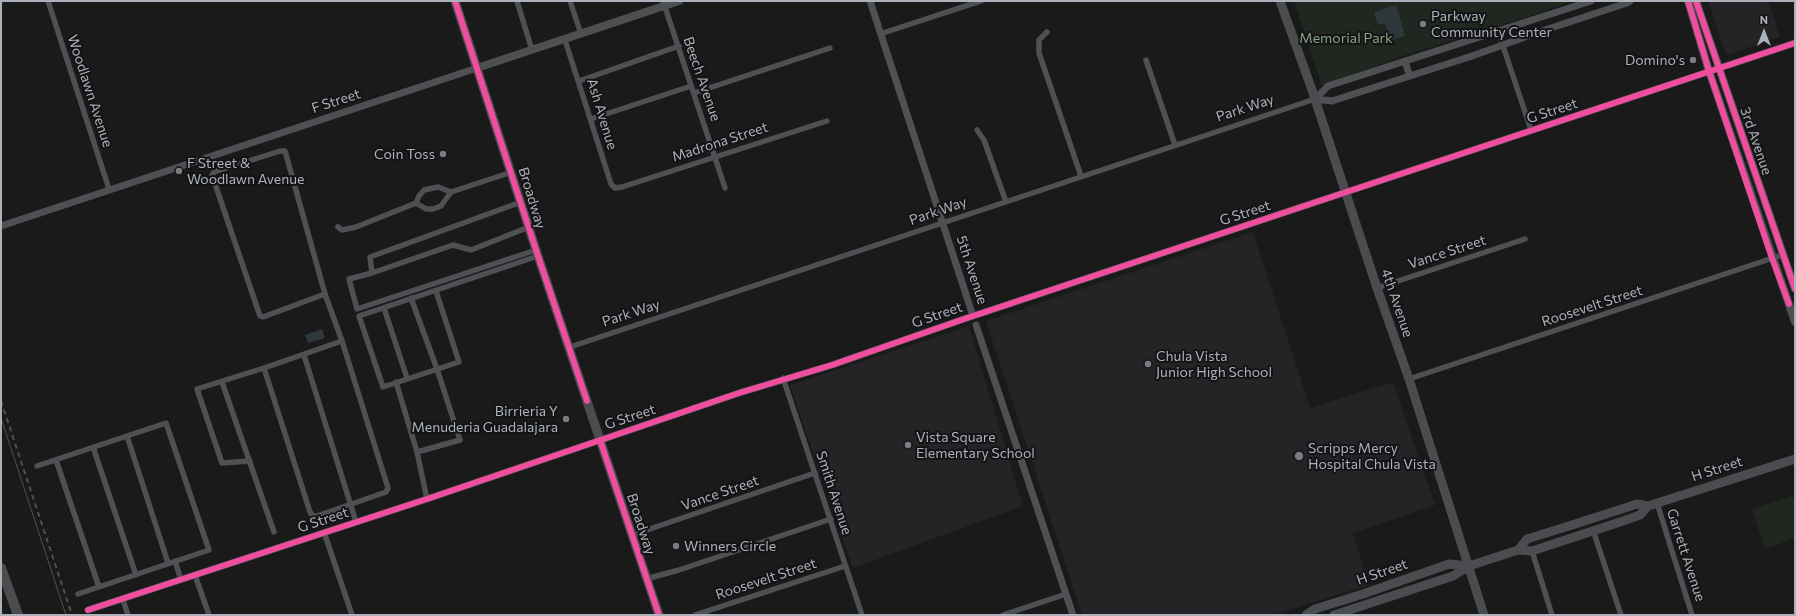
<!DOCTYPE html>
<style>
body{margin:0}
#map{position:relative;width:1796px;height:616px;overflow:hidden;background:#1a1a1a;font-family:Commissioner,sans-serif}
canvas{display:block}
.frame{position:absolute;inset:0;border:2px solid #acb2ba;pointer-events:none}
.north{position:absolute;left:1744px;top:12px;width:40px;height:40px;-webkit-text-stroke:3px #141416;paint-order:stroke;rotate:0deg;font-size:11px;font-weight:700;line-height:16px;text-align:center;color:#acb2ba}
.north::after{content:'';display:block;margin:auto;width:14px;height:18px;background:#acb2ba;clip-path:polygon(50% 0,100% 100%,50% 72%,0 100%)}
</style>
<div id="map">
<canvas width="1796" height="616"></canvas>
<div class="frame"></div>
<div class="north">N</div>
</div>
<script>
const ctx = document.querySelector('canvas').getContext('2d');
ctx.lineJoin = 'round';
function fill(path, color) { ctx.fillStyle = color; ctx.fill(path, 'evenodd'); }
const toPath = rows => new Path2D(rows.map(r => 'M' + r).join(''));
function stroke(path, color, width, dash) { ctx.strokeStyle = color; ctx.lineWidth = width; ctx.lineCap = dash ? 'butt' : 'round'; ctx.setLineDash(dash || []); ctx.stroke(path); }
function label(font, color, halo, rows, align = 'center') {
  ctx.font = font + ' Commissioner,sans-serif'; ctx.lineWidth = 4; ctx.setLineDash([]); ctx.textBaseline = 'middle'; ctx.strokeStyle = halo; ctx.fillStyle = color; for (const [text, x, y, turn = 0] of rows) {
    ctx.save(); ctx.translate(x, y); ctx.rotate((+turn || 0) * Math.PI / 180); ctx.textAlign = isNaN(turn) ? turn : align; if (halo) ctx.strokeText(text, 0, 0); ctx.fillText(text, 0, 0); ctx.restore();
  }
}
const built = toPath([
 [1708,1,1768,1,1780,37,1726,55],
 [1253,232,1310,408,1393,382,1435,505,1353,533,1369,585,1272,615,1082,615,986,321],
 [969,326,1023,506,853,568,790,385]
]);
const green = toPath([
 [1294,1,1573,1,1509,23,1411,53,1322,86],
 [1792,496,1795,504,1795,538,1765,549,1752,509]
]);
const water = toPath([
 [1396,5,1405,36,1384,42,1382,35,1388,33,1385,23,1378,25,1374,12],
 [322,329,325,338,308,343,305,335]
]);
const minor = toPath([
 [48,1,109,189],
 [517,1,532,50],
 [570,1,581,34],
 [663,1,725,188],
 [1498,31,1531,130],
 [1047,32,1039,40,1039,53,1081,176],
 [880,34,981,1],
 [565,40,611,184,615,188,622,187,827,121],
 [1146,60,1175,145],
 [579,81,679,46],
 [694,93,830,48],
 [591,119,691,86],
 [977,130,984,140,1006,202],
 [416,203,426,209,433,209,441,206,451,192,512,172],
 [338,227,342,230,356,227,416,203,419,196,424,190,438,187,451,192],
 [529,227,471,250,453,245,372,273,349,279,357,309,536,250],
 [372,273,370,257,521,202],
 [1377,288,1525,239],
 [436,291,459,362,383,387,359,316,538,256],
 [411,298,437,369,460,440,417,452],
 [384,308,407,378],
 [570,347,1315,99],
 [304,355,356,522],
 [264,368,310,512,313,516,317,516,386,492,388,488,342,341,325,294,285,151,280,151,214,172,212,175,260,316,263,317,325,294],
 [783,378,862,615],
 [1409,379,1782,255],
 [222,382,274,532],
 [396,382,417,452,427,499],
 [127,436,168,563],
 [93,447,136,575],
 [56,460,99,587],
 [250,461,222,463,197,389,264,368,342,341],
 [37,466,166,423,209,550,78,594],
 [1657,503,1692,615],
 [1593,530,1621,615],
 [324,532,352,615],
 [632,535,815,473],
 [1532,551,1552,615],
 [175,561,181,580],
 [195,575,209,615],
 [646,579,679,570,831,519],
 [123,600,128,615],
 [695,615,845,566],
 [1003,615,1066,594]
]);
const tertiary = toPath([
 [870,1,973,316],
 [1405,62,1410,76],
 [1315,99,1332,101,1472,56,1542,31,1627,3,1630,1],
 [1315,99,1328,86,1591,1],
 [1,226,477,68],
 [976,325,1073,615],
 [88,610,427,499,739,393,832,365,964,319,1795,43]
]);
const secondary = toPath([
 [1688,1,1709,71,1795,322],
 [1696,1,1795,289],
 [477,68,679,1]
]);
const primary = toPath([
 [455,1,538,256,659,615],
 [1280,1,1312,90,1377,288,1409,379,1484,615],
 [1518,550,1527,539,1572,525,1637,504,1648,506,1795,459],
 [1306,615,1315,609,1363,594,1449,564,1469,566],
 [1334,615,1453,576,1469,566,1518,550,1532,551,1623,521,1640,515,1648,506]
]);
const motorway = toPath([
 [1,568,18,615]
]);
const tram = toPath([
 [1,418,66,615]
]);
const rail = toPath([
 [1,401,72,615]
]);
const cycleway = toPath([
 [455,1,538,256,587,401],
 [1688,1,1709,71,1772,258,1789,304],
 [1696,1,1795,289],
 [600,440,659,615],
 [88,610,427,499,739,393,832,365,964,319,1795,43]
]);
const markers = [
 [1423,24,4,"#797d82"],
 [1693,60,4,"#797d82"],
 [443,154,4,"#797d82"],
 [179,171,4,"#797d82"],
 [1148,364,4,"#797d82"],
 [566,419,4,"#797d82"],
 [908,445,4,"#797d82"],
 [1299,456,5,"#797d82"],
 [676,546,4,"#797d82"]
];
const poiNames = [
 ["Parkway",1431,16],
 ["Community Center",1431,32],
 ["Domino's",1685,60,"right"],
 ["Coin Toss",435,154,"right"],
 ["F Street &",187,163],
 ["Woodlawn Avenue",187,179],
 ["Chula Vista",1156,356],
 ["Junior High School",1156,372],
 ["Birrieria Y",558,411,"right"],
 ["Menuderia Guadalajara",558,427,"right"],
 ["Vista Square",916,437],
 ["Elementary School",916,453],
 ["Scripps Mercy",1308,448],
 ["Hospital Chula Vista",1308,464],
 ["Winners Circle",684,546]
];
const parkNames = [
 ["Memorial Park",1346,38]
];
const streetNames = [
 ["Beech Avenue",702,79,71],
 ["Woodlawn Avenue",90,91,72],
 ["F Street",336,101,-18],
 ["Park Way",1245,108,-18],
 ["G Street",1552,111,-18],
 ["Ash Avenue",602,114,73],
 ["3rd Avenue",1756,141,71],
 ["Madrona Street",720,142,-18],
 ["Broadway",532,198,73],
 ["Park Way",938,211,-19],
 ["G Street",1245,213,-18],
 ["Vance Street",1447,252,-18],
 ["5th Avenue",972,270,72],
 ["4th Avenue",1397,303,71],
 ["Roosevelt Street",1592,306,-18],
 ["Park Way",631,313,-18],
 ["G Street",937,315,-19],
 ["G Street",630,417,-18],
 ["H Street",1717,469,-18],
 ["Vance Street",720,493,-19],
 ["Smith Avenue",834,493,72],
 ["G Street",323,520,-18],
 ["Broadway",641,524,72],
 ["Garrett Avenue",1686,555,72],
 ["H Street",1382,572,-19],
 ["Roosevelt Street",766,579,-18]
];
fill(built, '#242426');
fill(green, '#202721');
fill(water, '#2d373c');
stroke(minor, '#4e5053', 5.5);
stroke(tertiary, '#4e5053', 7);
stroke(secondary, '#4d4f51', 8);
stroke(primary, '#4b4c4f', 9);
stroke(motorway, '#4c4c4f', 10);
stroke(tram, '#4e5051', 1);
stroke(rail, '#4e5051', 2, [5, 4]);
stroke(cycleway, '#ef4d9e', 6);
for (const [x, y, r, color] of markers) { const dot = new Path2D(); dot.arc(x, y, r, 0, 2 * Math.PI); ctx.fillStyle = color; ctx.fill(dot); stroke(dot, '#141416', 1.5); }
label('14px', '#acb2ba', '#141416', poiNames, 'left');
label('14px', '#85a584', '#141416', parkNames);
label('14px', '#acb2ba', '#141416', streetNames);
</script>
